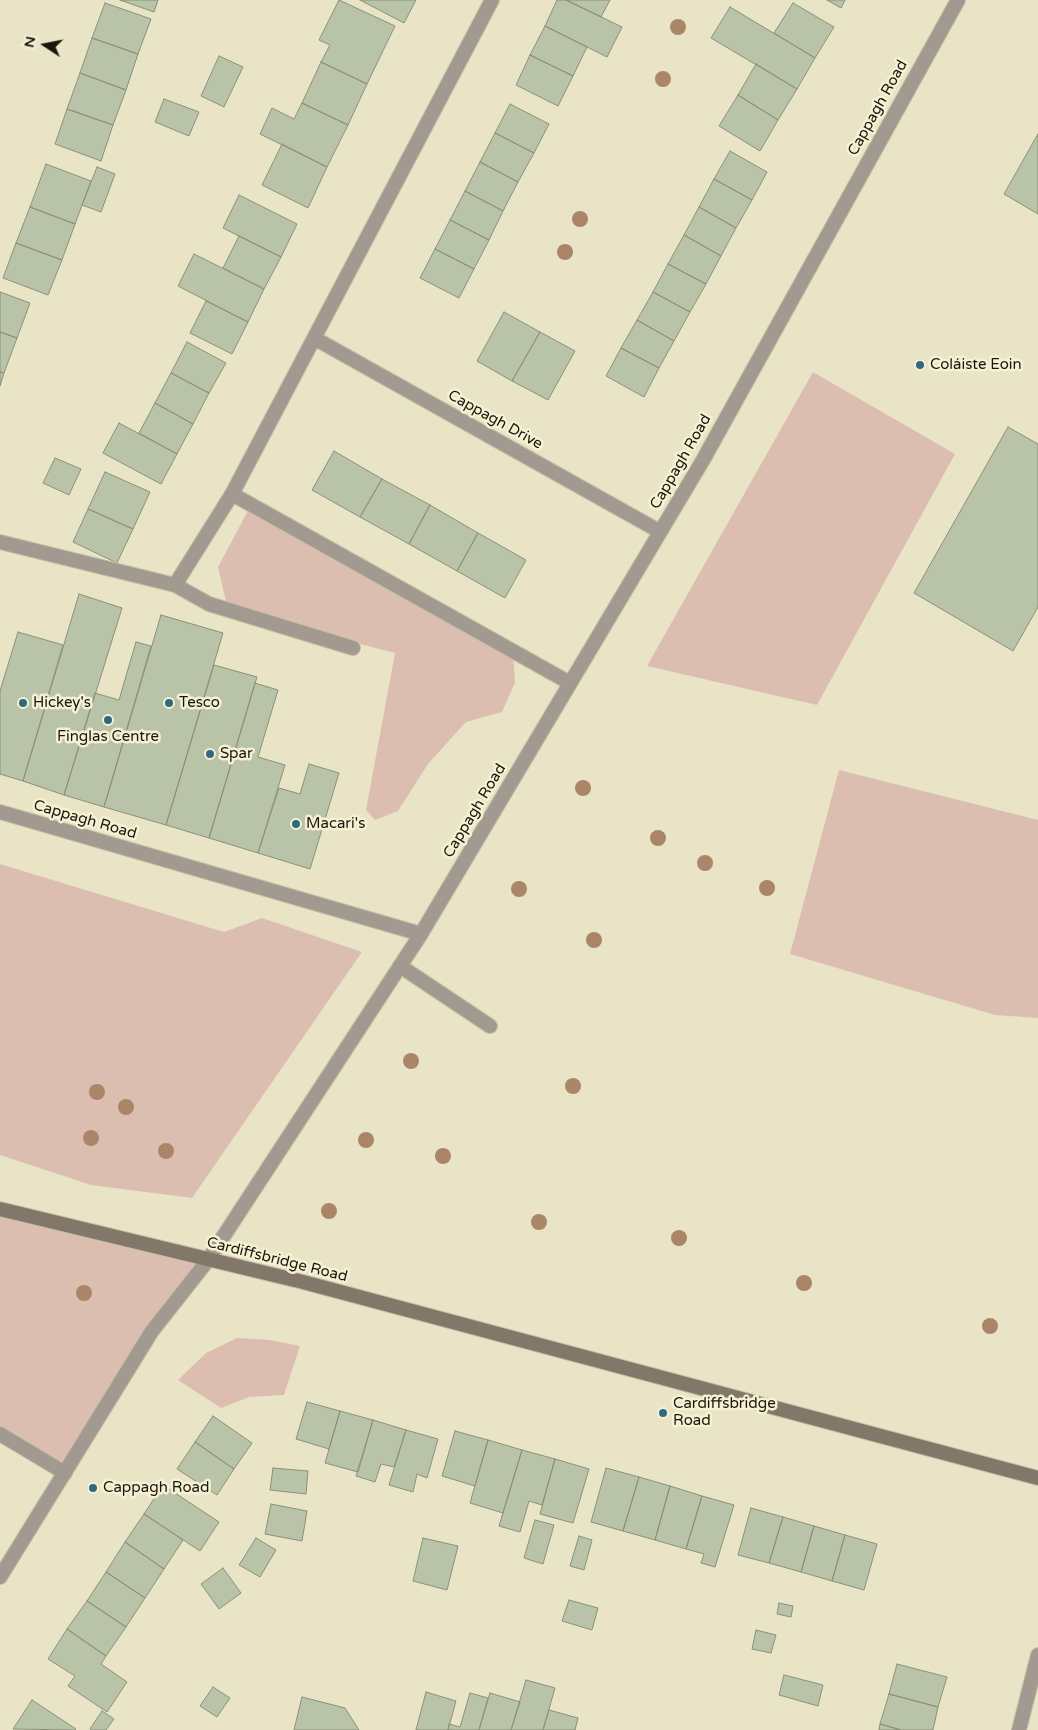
<!DOCTYPE html>
<meta charset="utf-8">
<style>
body{margin:0}
#map{position:relative;width:1038px;height:1730px;overflow:hidden;background:#eae4c7;font-family:"Varela Round",sans-serif}
canvas{display:block}
.north{position:absolute;left:20px;top:20px;width:50px;height:50px;-webkit-text-stroke:4px #f7f1d4;paint-order:stroke;rotate:281deg;font-size:14px;font-weight:700;line-height:20px;text-align:center;color:#19160c}
.north::after{content:'';display:block;margin:auto;width:18px;height:22px;background:#19160c;clip-path:polygon(50% 0,100% 100%,50% 72%,0 100%)}
</style>
<div id="map">
<canvas width="1038" height="1730"></canvas>
<div class="north">N</div>
</div>
<script>
const ctx = document.querySelector('canvas').getContext('2d');
ctx.lineJoin = 'round';
function fill(path, color) { ctx.fillStyle = color; ctx.fill(path, 'evenodd'); }
const toPath = rows => new Path2D(rows.map(r => 'M' + r).join(''));
function stroke(path, color, width, dash) { ctx.strokeStyle = color; ctx.lineWidth = width; ctx.lineCap = dash ? 'butt' : 'round'; ctx.setLineDash(dash || []); ctx.stroke(path); }
function label(font, color, halo, rows, align = 'center') {
  ctx.font = font + ' "Varela Round",sans-serif'; ctx.lineWidth = 5; ctx.setLineDash([]); ctx.textBaseline = 'middle'; ctx.strokeStyle = halo; ctx.fillStyle = color; for (const [text, x, y, turn = 0] of rows) {
    ctx.save(); ctx.translate(x, y); ctx.rotate((+turn || 0) * Math.PI / 180); ctx.textAlign = isNaN(turn) ? turn : align; if (halo) ctx.strokeText(text, 0, 0); ctx.fillText(text, 0, 0); ctx.restore();
  }
}
const green = toPath([
 [813,372,955,454,817,705,647,666],
 [251,505,513,652,515,683,502,712,466,722,428,764,398,811,375,820,366,810,395,653,228,610,218,567],
 [839,770,1038,820,1038,1018,995,1015,790,954],
 [0,864,224,932,262,918,362,952,192,1198,91,1185,0,1155],
 [0,1212,205,1264,66,1468,0,1431],
 [237,1338,270,1340,300,1346,284,1395,249,1397,221,1408,178,1380,206,1353]
]);
const building = toPath([
 [120,0,158,0,154,12,120,0],
 [339,0,395,26,367,84,321,62,330,45,319,40,339,0],
 [360,0,416,0,404,23,360,0],
 [557,0,566,0,622,27,607,57,545,26,557,0],
 [566,0,610,0,601,17,566,0],
 [827,0,845,0,841,8,827,0],
 [105,3,151,19,138,54,92,38,105,3],
 [793,3,834,27,815,58,774,33,793,3],
 [730,7,815,58,797,89,711,38,730,7],
 [545,26,587,47,573,76,530,55,545,26],
 [92,38,138,54,126,90,80,73,92,38],
 [530,55,573,76,558,106,516,85,530,55],
 [219,56,243,67,224,107,201,96,219,56],
 [321,62,367,84,348,125,302,103,321,62],
 [756,64,797,89,778,120,738,95,756,64],
 [80,73,126,90,113,125,67,109,80,73],
 [738,95,778,120,760,151,719,126,738,95],
 [164,99,199,112,189,136,155,122,164,99],
 [302,103,348,125,327,167,260,134,272,108,294,119,302,103],
 [510,104,549,124,534,153,495,133,510,104],
 [67,109,113,125,101,161,55,144,67,109],
 [495,133,534,153,518,182,480,162,495,133],
 [1038,134,1038,214,1004,194,1038,134],
 [282,144,327,167,308,208,262,185,282,144],
 [730,151,767,172,752,200,714,179,730,151],
 [480,162,518,182,503,211,465,191,480,162],
 [46,164,91,181,75,224,30,207,46,164],
 [97,167,115,174,101,212,82,205,97,167],
 [714,179,752,200,736,228,699,207,714,179],
 [465,191,503,211,489,240,450,220,465,191],
 [239,195,297,224,281,257,223,228,239,195],
 [30,207,75,224,62,260,16,243,30,207],
 [699,207,736,228,721,256,684,235,699,207],
 [450,220,489,240,474,269,435,249,450,220],
 [684,235,721,256,706,284,668,264,684,235],
 [239,236,281,257,264,289,223,268,239,236],
 [16,243,62,260,48,295,3,278,16,243],
 [435,249,474,269,459,298,420,278,435,249],
 [194,254,264,289,248,322,178,286,194,254],
 [668,264,706,284,690,312,653,292,668,264],
 [0,292,30,303,17,338,0,332,0,292],
 [653,292,690,312,674,341,637,320,653,292],
 [206,301,248,322,232,354,190,333,206,301],
 [504,312,540,332,512,381,477,361,504,312],
 [637,320,674,341,659,368,621,348,637,320],
 [0,332,17,338,4,373,0,372,0,332],
 [540,332,575,351,548,400,512,381,540,332],
 [187,342,226,363,209,393,171,373,187,342],
 [621,348,659,368,644,397,606,376,621,348],
 [0,372,4,373,0,386,0,372],
 [171,373,209,393,193,424,155,403,171,373],
 [155,403,193,424,177,454,139,433,155,403],
 [119,423,177,454,161,484,103,453,119,423],
 [1008,427,1038,444,1038,607,1013,651,914,593,1008,427],
 [334,451,382,479,360,517,312,490,334,451],
 [55,458,81,469,69,495,43,483,55,458],
 [105,472,150,492,133,529,88,509,105,472],
 [382,479,430,505,409,544,360,517,382,479],
 [430,505,478,533,457,571,409,544,430,505],
 [88,509,133,529,117,563,73,542,88,509],
 [478,533,526,560,505,598,457,571,478,533],
 [79,594,122,608,64,795,23,781,79,594],
 [161,615,223,633,166,825,104,807,161,615],
 [18,632,63,645,23,781,0,774,0,691,18,632],
 [136,642,151,646,104,807,64,795,95,693,119,700,136,642],
 [214,665,257,677,209,838,166,825,214,665],
 [255,683,278,690,258,757,285,765,258,853,209,838,255,683],
 [309,764,339,773,310,869,258,853,279,788,300,794,309,764],
 [307,1402,340,1411,329,1449,296,1439,307,1402],
 [340,1411,373,1420,358,1472,325,1463,340,1411],
 [213,1416,252,1443,234,1469,195,1442,213,1416],
 [373,1420,406,1430,394,1467,381,1464,375,1482,356,1476,373,1420],
 [406,1430,438,1439,427,1478,417,1474,413,1492,389,1485,406,1430],
 [455,1431,488,1440,475,1486,442,1476,455,1431],
 [488,1440,522,1450,503,1513,470,1503,488,1440],
 [195,1442,234,1469,217,1495,177,1469,195,1442],
 [522,1450,555,1459,542,1505,529,1501,520,1532,499,1526,522,1450],
 [555,1459,589,1469,573,1523,540,1514,555,1459],
 [273,1468,308,1471,306,1494,270,1490,273,1468],
 [606,1468,639,1477,623,1531,591,1522,606,1468],
 [639,1477,670,1486,655,1540,623,1531,639,1477],
 [163,1485,219,1522,200,1551,144,1514,163,1485],
 [670,1486,702,1496,686,1549,655,1540,670,1486],
 [702,1496,734,1505,715,1567,701,1563,704,1554,686,1549,702,1496],
 [271,1504,307,1511,302,1541,265,1534,271,1504],
 [751,1508,783,1517,769,1563,738,1555,751,1508],
 [144,1514,183,1540,164,1569,125,1542,144,1514],
 [783,1517,814,1526,801,1572,769,1563,783,1517],
 [535,1520,554,1525,543,1564,524,1558,535,1520],
 [814,1526,845,1535,832,1581,801,1572,814,1526],
 [845,1535,877,1544,864,1590,832,1581,845,1535],
 [579,1536,592,1540,584,1570,570,1566,579,1536],
 [256,1538,276,1550,260,1577,239,1565,256,1538],
 [423,1538,458,1546,447,1590,413,1581,423,1538],
 [125,1542,164,1569,145,1598,106,1572,125,1542],
 [223,1568,241,1593,219,1609,201,1584,223,1568],
 [106,1572,145,1598,126,1627,87,1601,106,1572],
 [569,1600,598,1608,592,1630,562,1621,569,1600],
 [87,1601,126,1627,106,1656,67,1629,87,1601],
 [779,1603,793,1606,791,1617,777,1614,779,1603],
 [67,1629,106,1656,101,1664,127,1682,107,1712,68,1686,75,1676,48,1659,67,1629],
 [756,1630,776,1635,771,1653,752,1649,756,1630],
 [897,1664,947,1677,938,1707,889,1694,897,1664],
 [784,1675,823,1685,818,1706,779,1695,784,1675],
 [526,1680,555,1688,543,1730,511,1730,526,1680],
 [213,1687,230,1698,217,1717,200,1706,213,1687],
 [426,1692,456,1701,448,1730,416,1730,426,1692],
 [470,1693,488,1698,479,1730,448,1730,449,1724,460,1727,470,1693],
 [490,1693,520,1702,511,1730,479,1730,490,1693],
 [889,1694,938,1707,933,1730,901,1730,880,1724,889,1694],
 [302,1697,345,1708,359,1730,294,1730,302,1697],
 [32,1700,76,1729,75,1730,13,1729,32,1700],
 [549,1710,578,1718,575,1730,543,1730,549,1710],
 [102,1711,114,1719,106,1730,92,1730,90,1729,102,1711],
 [880,1724,901,1730,879,1730,880,1724]
]);
const service = toPath([
 [232,494,570,683],
 [0,542,175,585,209,604,353,648],
 [400,966,490,1026]
]);
const minor = toPath([
 [314,338,659,531],
 [175,585,232,494,492,0],
 [0,812,421,934],
 [208,1260,421,934,703,460,958,0],
 [0,1434,65,1473],
 [1019,1730,1038,1655]
]);
const tertiary = toPath([
 [0,1577,152,1331,208,1260]
]);
const secondary = toPath([
 [0,1209,303,1282,1038,1478]
]);
const trees = [
 [678,27],
 [663,79],
 [580,219],
 [565,252],
 [583,788],
 [658,838],
 [705,863],
 [767,888],
 [519,889],
 [594,940],
 [411,1061],
 [573,1086],
 [97,1092],
 [126,1107],
 [91,1138],
 [366,1140],
 [166,1151],
 [443,1156],
 [329,1211],
 [539,1222],
 [679,1238],
 [804,1283],
 [84,1293],
 [990,1326]
];
const markers = [
 [920,365,5,"#2e6a81"],
 [23,703,5,"#2e6a81"],
 [169,703,5,"#2e6a81"],
 [108,720,5,"#2e6a81"],
 [210,754,5,"#2e6a81"],
 [296,824,5,"#2e6a81"],
 [663,1413,5,"#2e6a81"],
 [93,1488,5,"#2e6a81"]
];
const streetNames = [
 ["Cappagh Road",878,108,-61],
 ["Cappagh Drive",495,420,29],
 ["Cappagh Road",681,462,-60],
 ["Cappagh Road",475,811,-59],
 ["Cappagh Road",85,820,16],
 ["Cardiffsbridge Road",277,1260,14]
];
const poiNames = [
 ["Coláiste Eoin",930,365],
 ["Hickey's",33,703],
 ["Tesco",179,703],
 ["Finglas Centre",108,737,"center"],
 ["Spar",220,754],
 ["Macari's",306,824],
 ["Cardiffsbridge",673,1404],
 ["Road",673,1421],
 ["Cappagh Road",103,1488]
];
fill(green, '#dcbeb1');
fill(building, '#b9c3a8');
stroke(building, '#899178', 1);
stroke(service, '#c4bfa5', 16);
stroke(minor, '#c4bfa5', 16);
stroke(tertiary, '#c4bfa5', 16);
stroke(secondary, '#c4bfa5', 16);
stroke(service, '#a29a90', 14);
stroke(minor, '#a29a90', 14);
stroke(tertiary, '#a29a90', 14);
stroke(secondary, '#837769', 14);
ctx.fillStyle = '#aa8568';
for (const [x, y] of trees) { ctx.beginPath(); ctx.arc(x, y, 8, 0, 2 * Math.PI); ctx.fill(); }
for (const [x, y, r, color] of markers) { const dot = new Path2D(); dot.arc(x, y, r, 0, 2 * Math.PI); ctx.fillStyle = color; ctx.fill(dot); stroke(dot, '#f7f1d4', 2); }
label('15px', '#19160c', '#f7f1d4', streetNames);
label('15px', '#19160c', '#f7f1d4', poiNames, 'left');
</script>
